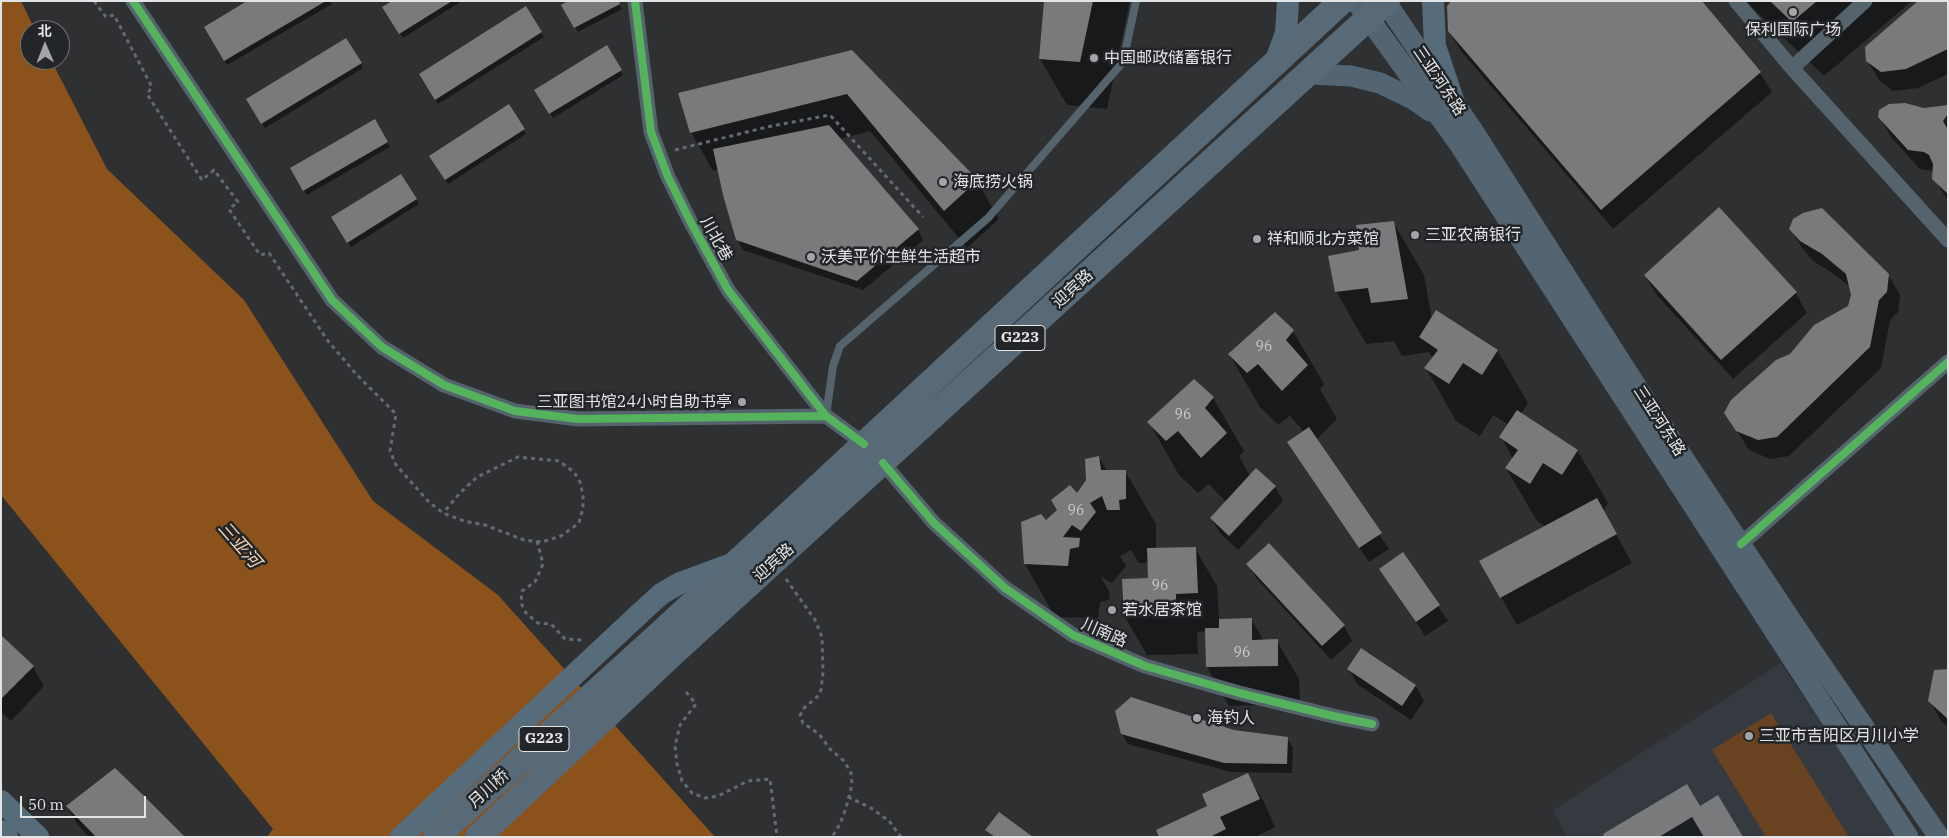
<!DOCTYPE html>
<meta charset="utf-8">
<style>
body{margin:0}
#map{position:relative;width:1949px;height:838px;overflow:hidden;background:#2e3031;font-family:"IBM Plex Serif","Noto Sans SC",serif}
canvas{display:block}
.frame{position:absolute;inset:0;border:2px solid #e2e4e5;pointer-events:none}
.north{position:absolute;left:20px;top:20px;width:50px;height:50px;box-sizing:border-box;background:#232628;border:1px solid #6f7274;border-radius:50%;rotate:359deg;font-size:14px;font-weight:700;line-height:20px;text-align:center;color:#e2e4e5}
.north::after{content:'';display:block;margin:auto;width:18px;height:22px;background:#a3a5a6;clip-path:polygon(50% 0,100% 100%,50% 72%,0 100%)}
.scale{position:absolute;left:20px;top:796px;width:126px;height:22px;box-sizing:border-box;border:2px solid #e2e4e5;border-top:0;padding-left:6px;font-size:15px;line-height:18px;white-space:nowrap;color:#e2e4e5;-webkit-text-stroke:4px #232628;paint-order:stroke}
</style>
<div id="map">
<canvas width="1949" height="838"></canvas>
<div class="frame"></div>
<div class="north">北</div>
<div class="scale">50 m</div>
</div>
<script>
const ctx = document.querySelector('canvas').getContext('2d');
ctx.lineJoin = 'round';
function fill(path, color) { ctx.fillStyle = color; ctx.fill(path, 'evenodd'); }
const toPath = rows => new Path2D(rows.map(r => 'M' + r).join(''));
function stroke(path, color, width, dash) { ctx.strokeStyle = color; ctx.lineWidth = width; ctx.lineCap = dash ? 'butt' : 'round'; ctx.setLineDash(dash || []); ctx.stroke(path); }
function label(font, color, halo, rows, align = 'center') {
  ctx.font = font + ' "IBM Plex Serif","Noto Sans SC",serif'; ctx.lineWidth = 5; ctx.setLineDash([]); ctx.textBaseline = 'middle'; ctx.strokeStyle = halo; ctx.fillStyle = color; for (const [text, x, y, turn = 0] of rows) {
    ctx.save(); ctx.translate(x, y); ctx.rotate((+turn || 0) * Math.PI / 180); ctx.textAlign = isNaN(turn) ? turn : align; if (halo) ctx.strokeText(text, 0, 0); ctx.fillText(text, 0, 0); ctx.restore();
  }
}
const built = toPath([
 [1781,663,1897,837,1567,837,1553,810]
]);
const green = toPath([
 [1771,713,1849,837,1766,837,1712,750]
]);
const water = toPath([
 [1,1,21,1,35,30,30,30,30,60,51,60,107,169,244,300,373,501,498,595,715,837,267,837,273,829,1,495]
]);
const shadow = toPath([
 [250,1,331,1,332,4,227,65,205,27],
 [394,1,462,1,403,38,384,8],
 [617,1,622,9,578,32,563,5],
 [1045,1,1130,1,1107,109,1067,105,1040,59],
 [1700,1,1760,73,1772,92,1613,229,1461,51,1449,31],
 [1745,1,1912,1,1824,76],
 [1948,1,1948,74,1918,88,1893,91,1879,80,1867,60],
 [526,8,544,37,438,104,420,75],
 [346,39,363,68,265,128,248,100],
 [606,47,623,75,553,118,536,90],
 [852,52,977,181,999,219,967,248,870,131,840,139,918,230,923,240,863,290,743,250,737,239,719,169,713,171,691,132],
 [1948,105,1948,201,1934,178,1934,171,1920,169,1891,137,1880,117],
 [509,106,526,134,448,184,431,156],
 [375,121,390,147,307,195,292,169],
 [401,175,419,204,351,247,333,218],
 [1393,222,1424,275,1432,320,1497,350,1528,403,1521,414,1577,450,1608,503,1603,511,1632,563,1517,625,1501,597,1546,527,1537,521,1506,468,1513,459,1501,437,1509,425,1493,415,1480,436,1456,421,1426,368,1433,359,1429,352,1402,356,1394,341,1366,344,1336,291,1360,251],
 [1790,228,1888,275,1900,295,1898,312,1890,320,1881,368,1789,456,1770,459,1749,450,1726,413,1790,355,1849,307,1852,295,1850,287,1834,274,1813,261,1802,248],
 [1645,276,1796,293,1807,313,1733,379,1657,295],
 [1293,331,1324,384,1320,389,1337,419,1316,440,1389,549,1369,562,1288,442,1304,432,1290,416,1278,425,1260,407,1229,354],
 [1213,398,1244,451,1239,456,1250,476,1275,487,1283,501,1238,550,1220,533,1211,518,1226,502,1209,484,1198,493,1179,475,1149,422],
 [1099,457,1107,471,1125,471,1156,524,1156,549,1195,548,1217,586,1219,620,1251,619,1264,641,1277,641,1299,679,1300,704,1229,706,1207,667,1206,631,1197,632,1198,654,1147,655,1125,617,1149,579,1148,563,1139,563,1131,550,1120,556,1126,566,1112,583,1100,576,1110,593,1109,600,1100,602,1098,618,1055,617,1025,564,1045,521,1077,495],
 [1403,554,1448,621,1425,636,1381,569],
 [1248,565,1344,626,1352,641,1331,660,1257,579],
 [1,636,33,667,44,686,11,721,1,712],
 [1349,669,1416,686,1424,701,1411,720,1357,684],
 [1948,671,1948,727,1941,721,1930,701],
 [1122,734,1287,738,1293,748,1292,773,1231,772,1128,744],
 [1247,774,1264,802,1275,827,1255,837,1161,837,1209,806],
 [67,807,183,837,89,837,79,826],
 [1700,807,1741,837,1606,837]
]);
const building = toPath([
 [247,1,326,1,224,61,204,27],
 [392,1,452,1,399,34,382,7],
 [568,1,619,1,620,4,574,28,561,5],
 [1044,1,1093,1,1080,62,1039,59],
 [1451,1,1702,1,1761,72,1601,210,1448,31,1447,6],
 [1770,1,1817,1,1792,22],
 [1918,1,1948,1,1948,49,1906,69,1881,72,1866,61,1865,47],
 [526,6,542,32,435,100,419,74],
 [346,38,362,63,261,124,246,99],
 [607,45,622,70,549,114,534,90],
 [852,50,978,180,944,211,847,94,690,133,678,93],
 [1905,103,1924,108,1948,105,1948,114,1943,121,1948,130,1948,194,1932,179,1933,164,1929,155,1924,152,1908,150,1878,117,1879,110,1889,104],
 [509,104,525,129,445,180,429,156],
 [375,119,388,142,303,191,290,168],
 [829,125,919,229,857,281,736,240,723,195,713,149],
 [401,174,417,199,347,243,331,217],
 [1719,207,1797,292,1721,360,1644,275],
 [1822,208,1889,274,1887,292,1879,300,1870,347,1777,437,1758,440,1736,431,1724,413,1731,400,1776,360,1790,354,1814,325,1848,306,1851,295,1846,274,1822,254,1800,241,1789,229,1793,219,1803,213],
 [1394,221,1408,299,1371,303,1368,288,1335,292,1328,256,1359,250,1356,225],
 [1436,310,1498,350,1482,375,1463,363,1449,384,1424,368,1438,350,1419,337],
 [1275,312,1294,330,1286,340,1308,365,1282,391,1258,364,1247,373,1228,354],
 [1194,379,1214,397,1205,408,1227,433,1201,458,1178,431,1166,441,1147,422],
 [1517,410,1578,450,1562,475,1543,463,1530,484,1505,468,1518,450,1499,437],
 [1309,427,1382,533,1359,548,1287,442],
 [1099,456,1101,470,1126,470,1126,499,1119,500,1120,510,1107,510,1102,496,1090,503,1096,512,1081,531,1072,525,1063,537,1080,538,1079,547,1070,549,1068,566,1024,564,1021,522,1041,514,1046,520,1057,510,1051,500,1070,485,1077,493,1086,480,1085,459],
 [1256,468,1276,486,1229,536,1210,518],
 [1597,498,1617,534,1500,598,1479,561],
 [1269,543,1345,625,1322,646,1246,564],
 [1196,547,1198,593,1176,594,1176,615,1124,617,1122,579,1148,578,1147,548],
 [1403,552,1440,605,1416,622,1379,569],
 [1252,618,1252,640,1278,639,1278,666,1206,667,1205,628,1219,628,1219,619],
 [1,635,34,666,1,699],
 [1361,648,1416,685,1402,706,1347,669],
 [1948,669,1948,719,1928,701,1934,670],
 [1131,697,1234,730,1288,737,1287,764,1224,763,1121,734,1115,711],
 [115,768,142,794,185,837,96,837,66,806],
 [1248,773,1260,799,1220,817,1226,829,1210,837,1159,837,1156,830,1207,806,1202,794],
 [1687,784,1700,806,1718,795,1743,837,1704,837,1692,817,1659,837,1604,837,1603,834],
 [999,812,1033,837,995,837,985,830]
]);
const path = toPath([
 [94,1,106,17,114,15,152,87,147,94,202,180,214,170,238,202,229,209,260,255,269,253,328,341,357,375,396,414,390,451,396,465,429,502,443,513,464,521,485,525,524,540,542,542,561,536,579,523,583,508,583,495,580,482,574,472,559,461,518,457,477,477,461,492,443,513],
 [675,150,767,127,830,115,923,217],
 [537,541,543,564,535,582,522,591,521,603,526,613,538,623,551,624,565,639,582,640],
 [786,579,815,620,822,637,823,672,821,690,817,697,803,709,800,716,803,723,819,734,830,749,844,761,851,773,852,785,846,808,840,824,832,837],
 [686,692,696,704,680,725,675,746,677,764,682,781,692,793,705,798,718,796,748,781,770,779,777,837],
 [848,797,871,808,889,821,901,837]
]);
const lane = toPath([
 [826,416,833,366,840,346,988,218,1123,62,1136,1]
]);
const street = toPath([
 [133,1,332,300,382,347,444,385,515,411,578,419,826,416],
 [635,1,651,132,668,177,689,219,728,290,826,416,864,444],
 [1736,1,1792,68,1865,1],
 [1792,68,1948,240],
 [883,463,934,523,1005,588,1073,635,1145,666,1239,693,1333,716,1372,724],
 [1741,544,1948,362]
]);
const secondary = toPath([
 [1356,1,1458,142,1908,837],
 [1385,1,1473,131,1650,408,1792,622,1939,837],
 [1309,74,1351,76,1380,83,1413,99,1430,111]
]);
const primary = toPath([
 [1433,1,1435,46,1454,103],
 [1275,63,1286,33,1288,1],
 [637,616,661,594,680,583,737,562],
 [1,801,38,837],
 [1,831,7,837]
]);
const highway = toPath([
 [652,641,1342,1],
 [669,657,1387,1]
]);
const primaryBridge = toPath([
 [401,837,637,616]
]);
const highwayBridge = toPath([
 [436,837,652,641],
 [478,837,669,657]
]);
const cycleway = toPath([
 [133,1,332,300,382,347,444,385,515,411,578,419,826,416],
 [635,1,651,132,668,177,689,219,728,290,826,416,864,444],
 [883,463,934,523,1005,588,1073,635,1145,666,1239,693,1333,716,1372,724],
 [1741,544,1948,362]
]);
const markers = [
 [1793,12,5,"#a3a5a6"],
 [1094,58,5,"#a3a5a6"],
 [943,182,5,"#a3a5a6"],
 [1415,235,5,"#a3a5a6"],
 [1257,239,5,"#a3a5a6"],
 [811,257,5,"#a3a5a6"],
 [742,402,5,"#a3a5a6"],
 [1112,610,5,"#a3a5a6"],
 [1197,718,5,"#a3a5a6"],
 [1749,736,5,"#a3a5a6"]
];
const numberNames = [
 ["96",1264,347],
 ["96",1183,415],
 ["96",1076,511],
 ["96",1160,586],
 ["96",1242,653]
];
const shields = [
 [1020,338,50],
 [544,739,50]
];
const shieldNames = [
 ["G223",1020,338],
 ["G223",544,739]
];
const poiNames = [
 ["保利国际广场",1793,30,"center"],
 ["中国邮政储蓄银行",1104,58],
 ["海底捞火锅",953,182],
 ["三亚农商银行",1425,235],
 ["祥和顺北方菜馆",1267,239],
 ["沃美平价生鲜生活超市",821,257],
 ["三亚图书馆24小时自助书亭",732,402,"right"],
 ["若水居茶馆",1122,610],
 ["海钓人",1207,718],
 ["三亚市吉阳区月川小学",1759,736]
];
const streetNames = [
 ["三亚河东路",1439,81,56],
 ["川北巷",716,239,61],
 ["迎宾路",1073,289,-42],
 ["三亚河东路",1659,421,57],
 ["迎宾路",774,563,-42],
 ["川南路",1104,633,24],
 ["月川桥",489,789,-42]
];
const waterNames = [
 ["三亚河",239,545,49]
];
fill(built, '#343a40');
fill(green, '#694221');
fill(water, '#8c521c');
fill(shadow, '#0007');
fill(building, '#787a7b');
stroke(path, '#626b71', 3, [4, 4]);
stroke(lane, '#55636d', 8);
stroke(street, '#55636d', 15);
stroke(secondary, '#536572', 21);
stroke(primary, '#566c7b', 22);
stroke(highway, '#586977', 26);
stroke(primaryBridge, '#566c7b', 22);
stroke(highwayBridge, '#586977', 26);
stroke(cycleway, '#56b35d', 8);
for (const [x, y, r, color] of markers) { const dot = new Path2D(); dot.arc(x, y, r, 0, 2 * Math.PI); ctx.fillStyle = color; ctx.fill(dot); stroke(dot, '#232628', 2); }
label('14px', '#c8caca', null, numberNames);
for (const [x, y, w] of shields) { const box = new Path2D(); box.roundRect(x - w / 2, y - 12.5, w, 25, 4); ctx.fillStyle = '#232628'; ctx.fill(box); stroke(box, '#e2e4e5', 1); }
label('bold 15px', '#e2e4e5', null, shieldNames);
label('16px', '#e2e4e5', '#232628', poiNames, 'left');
label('16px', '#e2e4e5', '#232628', streetNames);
label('italic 18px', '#f7d1b6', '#232628', waterNames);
</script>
